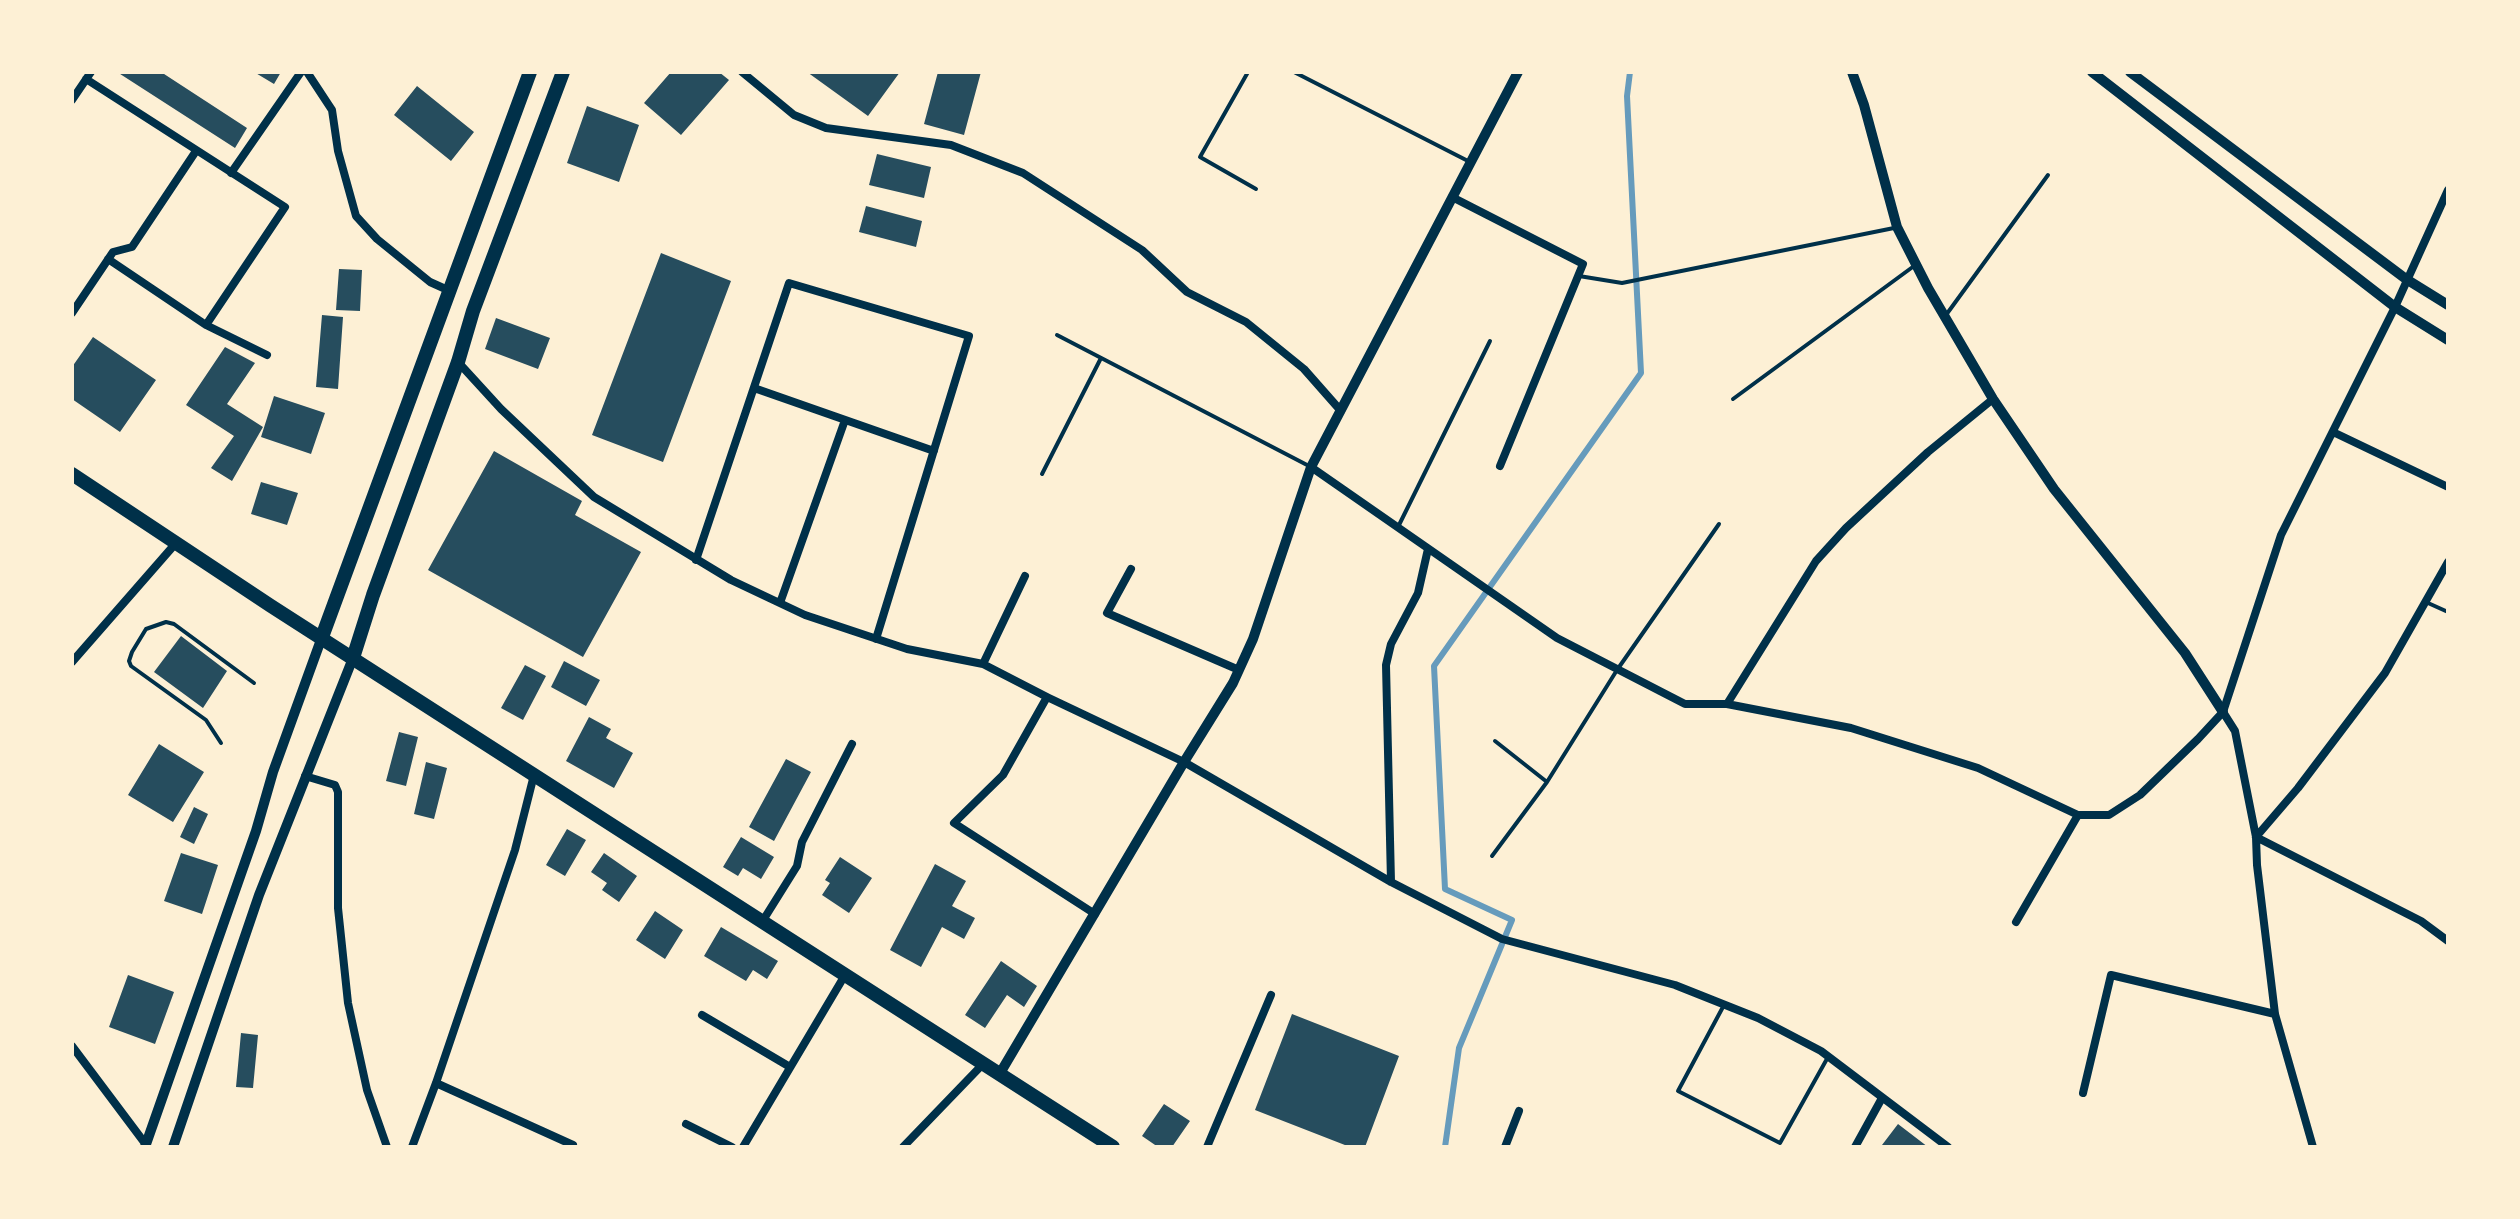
<!DOCTYPE html>
<style>
body{margin:0}
#map{position:relative;width:2520px;height:1219px;overflow:hidden;background:#fdf0d5;font-family:Figtree,sans-serif}
canvas{display:block}
.frame{position:absolute;inset:0;border:74px solid #fdf0d5;pointer-events:none}
</style>
<div id="map">
<canvas width="2520" height="1219"></canvas>
<div class="frame"></div>
</div>
<script>
const ctx = document.querySelector('canvas').getContext('2d');
ctx.lineJoin = 'round';
const toPath = rows => new Path2D(rows.map(r => 'M' + r).join(''));
function stroke(path, color, width, dash) { ctx.strokeStyle = color; ctx.lineWidth = width; ctx.lineCap = dash ? 'butt' : 'round'; ctx.setLineDash(dash || []); ctx.stroke(path); }
function fill(path, color) { ctx.fillStyle = color; ctx.fill(path, 'evenodd'); }
const stream = toPath([
 [1445,1147,1459,1048,1512,920,1445,889,1434,666,1641,373,1627,96,1630,72]
]);
const building = toPath([
 [117,72,161,72,247,128,235,148],
 [254,72,281,72,274,84],
 [671,72,719,72,729,80,681,135,644,103],
 [807,72,900,72,868,116],
 [938,72,981,72,964,135,924,124],
 [417,86,474,132,451,161,394,115],
 [587,106,639,125,619,182,567,163],
 [877,154,931,167,924,198,869,185],
 [866,206,922,221,916,247,859,232],
 [661,253,731,281,663,462,592,435],
 [339,269,362,270,360,311,336,310],
 [322,315,343,317,338,389,316,387],
 [496,318,550,338,538,369,485,349],
 [93,337,156,380,120,432,72,399,72,367],
 [225,347,255,363,227,404,263,427,232,481,211,468,234,436,186,405],
 [274,396,325,413,311,454,261,437],
 [494,451,582,501,575,515,641,552,583,657,428,570],
 [261,482,298,493,287,525,251,514],
 [181,636,227,671,203,708,154,672],
 [564,661,600,680,586,706,551,687],
 [525,665,546,676,523,720,501,708],
 [589,717,611,729,606,738,633,753,614,788,566,761],
 [399,732,418,737,406,786,386,781],
 [159,744,204,772,173,822,128,795],
 [786,759,811,772,774,841,749,827],
 [426,762,447,768,434,819,414,814],
 [194,807,208,814,194,844,180,837],
 [567,829,586,840,565,876,546,865],
 [741,837,774,857,761,879,743,868,738,876,723,867],
 [181,853,218,865,202,914,164,901],
 [604,853,637,876,619,902,602,890,607,883,591,872],
 [840,857,872,878,849,913,822,895,830,883,825,880],
 [935,864,966,881,952,906,975,918,964,939,942,927,921,967,890,950],
 [655,911,683,930,665,959,636,940],
 [721,927,778,961,767,979,753,970,746,981,704,956],
 [1001,961,1037,986,1024,1007,1007,995,985,1028,965,1015],
 [128,975,174,992,155,1044,109,1027],
 [1292,1014,1399,1056,1365,1147,1350,1147,1255,1110],
 [241,1033,258,1035,253,1088,236,1087],
 [1164,1104,1190,1121,1172,1147,1158,1147,1142,1136],
 [1898,1124,1928,1147,1885,1147,1882,1145]
]);
const service = toPath([
 [1248,72,1200,157,1256,189],
 [1294,72,1468,161],
 [1730,72,1732,72],
 [1579,276,1622,283,1894,228],
 [1946,315,2048,175],
 [1057,335,1309,466],
 [1733,399,1914,266],
 [1042,474,1101,358],
 [1399,525,1490,341],
 [2428,603,2448,612],
 [1495,741,1547,782],
 [221,743,206,720,131,666,129,661,132,652,146,629,166,622,174,624,254,683],
 [1492,856,1547,782,1617,670,1719,524],
 [1724,1005,1678,1091,1780,1143,1828,1057]
]);
const minor = toPath([
 [307,72,332,110,338,151,356,216,377,239,430,282,450,291],
 [742,72,794,115,826,128,951,145,1023,173,1142,250,1187,292,1246,322,1304,369,1341,411],
 [86,79,285,207,206,325],
 [72,100,91,72],
 [231,173,301,72],
 [1452,197,1583,264,1500,466],
 [108,259,206,325,267,355],
 [72,313,113,252,132,247,196,151],
 [458,362,501,409,594,497,731,580,805,615,907,649,983,664,1047,697,1184,762,1391,882,1502,939,1675,985,1758,1018,1821,1051,1948,1147],
 [754,388,934,451],
 [2333,432,2448,487],
 [1311,467,1557,638,1685,704,1727,704,1851,728,1978,768,2078,815,2109,815,2140,795,2198,739,2223,712],
 [696,560,789,283,969,336,876,639],
 [2448,562,2385,673,2298,788,2256,837,2421,921,2448,941],
 [1131,569,1107,613,1239,670],
 [780,603,845,420],
 [72,662,176,543],
 [983,664,1025,576],
 [1047,697,1003,775,954,823,1095,914],
 [1727,704,1816,561,1846,528,1928,452,1993,399],
 [305,776,335,785,338,792,338,908,348,1003,367,1090,387,1147],
 [1391,882,1386,665,1391,644,1418,593,1428,549],
 [762,922,797,866,802,842,852,744],
 [2016,922,2078,815],
 [702,1015,790,1067],
 [72,1046,147,1146],
 [436,1083,573,1145,572,1147],
 [2083,1093,2111,975,2275,1014],
 [686,1124,732,1147],
 [412,1147,436,1083,515,850,534,775],
 [743,1147,845,975],
 [903,1147,983,1064],
 [1207,1147,1271,995],
 [1505,1147,1519,1111],
 [1855,1147,1882,1098],
 [2313,1147,2275,1014,2257,865,2256,837,2235,731,2223,712,2281,535,2395,307,2448,190]
]);
const tertiary = toPath([
 [1852,72,1864,105,1897,227,1928,288,1993,399,2054,489,2185,653,2223,712],
 [2092,72,2395,307,2448,340],
 [2130,72,2406,279,2448,305],
 [999,1075,1184,762,1233,683,1253,639,1311,467,1518,72],
 [145,1147,256,831,273,772,322,637],
 [173,1147,259,895,353,658]
]);
const trunk = toPath([
 [72,474,271,606,1113,1147],
 [322,637,530,72],
 [353,658,373,595,458,362,473,311,563,72]
]);
stroke(stream, '#669bbc', 6);
fill(building, '#264d5e');
stroke(service, '#003049', 4);
stroke(minor, '#003049', 8);
stroke(tertiary, '#003049', 10);
stroke(trunk, '#003049', 14);
</script>
